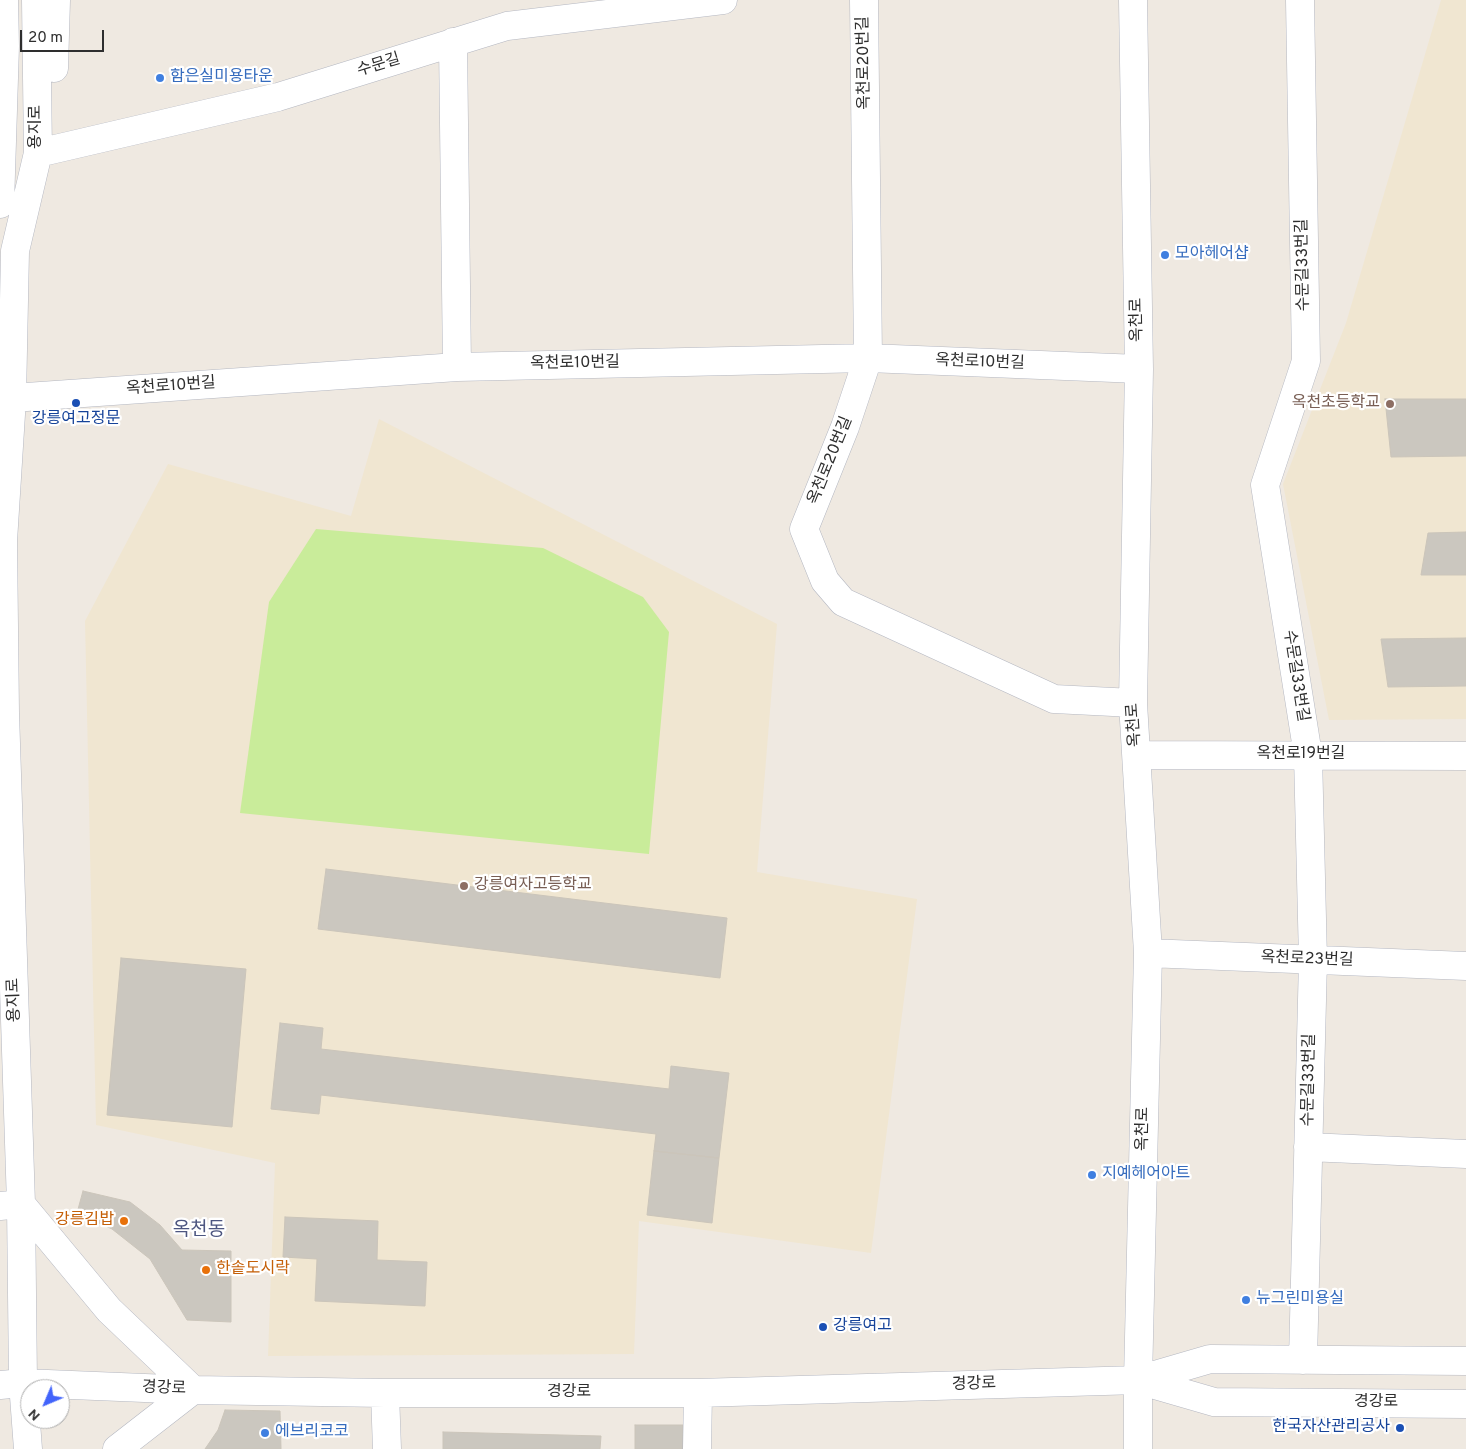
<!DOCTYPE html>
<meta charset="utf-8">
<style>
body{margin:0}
#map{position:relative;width:1466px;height:1449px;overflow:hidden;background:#efe9e1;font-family:Overpass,sans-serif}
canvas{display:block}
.north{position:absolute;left:20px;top:1379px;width:50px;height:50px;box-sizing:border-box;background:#fff;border:1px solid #ababab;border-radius:50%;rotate:225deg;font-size:14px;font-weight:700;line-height:20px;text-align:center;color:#2e2e2e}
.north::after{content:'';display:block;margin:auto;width:18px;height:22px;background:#4264fb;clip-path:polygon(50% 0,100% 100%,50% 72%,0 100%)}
.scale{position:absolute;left:20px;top:30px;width:84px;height:22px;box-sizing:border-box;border:2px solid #2e2e2e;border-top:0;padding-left:6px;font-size:15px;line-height:18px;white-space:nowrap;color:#2e2e2e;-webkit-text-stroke:4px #fff;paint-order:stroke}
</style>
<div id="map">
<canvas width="1466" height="1449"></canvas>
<div class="north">N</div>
<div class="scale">20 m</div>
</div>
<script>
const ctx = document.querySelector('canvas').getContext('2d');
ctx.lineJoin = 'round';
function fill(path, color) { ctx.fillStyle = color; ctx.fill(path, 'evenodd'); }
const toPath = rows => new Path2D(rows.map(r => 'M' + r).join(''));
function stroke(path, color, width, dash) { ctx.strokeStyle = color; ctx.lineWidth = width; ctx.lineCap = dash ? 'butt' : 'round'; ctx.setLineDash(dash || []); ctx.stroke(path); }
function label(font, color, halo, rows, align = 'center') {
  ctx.font = font + ' Overpass,"Noto Sans KR",sans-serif'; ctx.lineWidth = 4.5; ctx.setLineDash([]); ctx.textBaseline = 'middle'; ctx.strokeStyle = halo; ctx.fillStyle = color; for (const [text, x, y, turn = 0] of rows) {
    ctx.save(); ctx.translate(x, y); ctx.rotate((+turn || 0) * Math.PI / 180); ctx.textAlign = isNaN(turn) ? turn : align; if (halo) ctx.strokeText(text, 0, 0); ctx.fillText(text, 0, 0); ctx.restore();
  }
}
const education = toPath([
 [1441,0,1466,0,1466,719,1329,720,1283,484,1346,323],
 [379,419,777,624,757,872,917,899,871,1253,639,1221,634,1354,268,1356,275,1163,96,1125,85,621,168,464,351,516]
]);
const pitch = toPath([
 [316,529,543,548,643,597,669,632,649,854,240,813,269,602]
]);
const building = toPath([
 [1385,399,1466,399,1466,456,1391,457,1385,399],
 [1466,532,1466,575,1421,575,1428,533,1466,532],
 [1466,638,1466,686,1388,687,1381,639,1466,638],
 [326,869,727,918,720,978,318,929,326,869],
 [121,958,246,969,232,1127,107,1115,121,958],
 [280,1023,323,1028,321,1049,669,1089,671,1066,729,1073,719,1158,654,1151,656,1134,321,1095,319,1114,271,1109,280,1023],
 [654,1151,719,1158,712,1223,647,1215,654,1151],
 [83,1191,130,1202,160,1225,182,1250,231,1251,231,1322,187,1320,150,1259,112,1229,77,1213,83,1191],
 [285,1217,378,1221,377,1260,427,1262,425,1306,315,1301,317,1259,283,1257,285,1217],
 [225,1410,280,1411,281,1449,205,1449,218,1430,225,1410],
 [635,1425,683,1425,683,1449,635,1449,635,1425],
 [443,1432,601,1436,600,1449,443,1449,443,1432]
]);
const minor = toPath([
 [864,0,868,358,845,427,804,529,825,581,843,602,1054,699,1133,703],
 [1133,0,1139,369,1133,703,1148,953,1138,1380,1138,1449],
 [1300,0,1306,361,1265,485,1308,755,1313,960,1303,1360],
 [453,42,457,367],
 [54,68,56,0],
 [38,153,278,97,507,26,723,0],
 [0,204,5,46,4,0],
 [12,398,457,367,868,358,1139,369],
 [1137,755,1466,756],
 [1148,953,1466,966],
 [1308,1147,1466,1154],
 [0,1206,21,1204,109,1310,193,1390,117,1449],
 [1138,1380,1214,1402,1466,1404],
 [0,1385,23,1383,193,1390,385,1393,698,1393,1138,1380,1210,1359,1466,1361],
 [385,1393,387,1449],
 [28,1449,23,1383,21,1204,5,713,3,541,12,398,15,251,38,153,36,0],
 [697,1449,698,1393]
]);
const markers = [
 [160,78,5,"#3f7fe0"],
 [1165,255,5,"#3f7fe0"],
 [76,403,5,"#1a4fb4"],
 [1390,404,5,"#8d6e63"],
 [464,886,5,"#8d6e63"],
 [1092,1175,5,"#3f7fe0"],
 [124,1221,5,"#e8710a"],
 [206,1270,5,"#e8710a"],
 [1246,1300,5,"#3f7fe0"],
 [823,1327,5,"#1a4fb4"],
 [1400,1428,5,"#1a4fb4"],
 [265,1433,5,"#3f7fe0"]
];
const streetNames = [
 ["옥천로20번길",865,63,-91],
 ["수문길",379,66,-17],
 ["용지로",37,127,-90],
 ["수문길33번길",1304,265,-91],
 ["옥천로",1138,320,-91],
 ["옥천로10번길",980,363,2],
 ["옥천로10번길",575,364,-1],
 ["옥천로10번길",171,387,-4],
 ["옥천로20번길",831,461,-68],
 ["수문길33번길",1295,676,81],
 ["옥천로",1135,725,-94],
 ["옥천로19번길",1301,755],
 ["옥천로23번길",1307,960,2],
 ["용지로",15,1000,-92],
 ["수문길33번길",1310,1080,-89],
 ["옥천로",1144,1129,-89],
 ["경강로",974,1385,-2],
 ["경강로",164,1389,2],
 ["경강로",569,1393],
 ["경강로",1376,1403]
];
const shopNames = [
 ["함은실미용타운",170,78],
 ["모아헤어샵",1175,255],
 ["지예헤어아트",1102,1175],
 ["뉴그린미용실",1256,1300],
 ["에브리코코",275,1433]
];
const educationNames = [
 ["옥천초등학교",1380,404],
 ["강릉여자고등학교",474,886,"left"]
];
const transitNames = [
 ["강릉여고정문",76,420],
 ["강릉여고",833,1327,"left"],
 ["한국자산관리공사",1390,1428,"right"]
];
const foodNames = [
 ["강릉김밥",114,1221],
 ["한솥도시락",216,1270,"left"]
];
const quarterNames = [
 ["옥천동",199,1231]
];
fill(education, '#f0e6d1');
fill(pitch, '#c9ec9a');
fill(building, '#cbc7bf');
stroke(building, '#cbc5ba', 1);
stroke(minor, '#b4b7c1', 29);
stroke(minor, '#fff', 28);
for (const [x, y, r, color] of markers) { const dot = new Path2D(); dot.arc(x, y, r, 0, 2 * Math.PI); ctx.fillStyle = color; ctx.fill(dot); stroke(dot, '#fff', 2); }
label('16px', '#2e2e2e', '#fff', streetNames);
label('16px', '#366cbe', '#fff', shopNames, 'left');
label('16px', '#785e54', '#fff', educationNames, 'right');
label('16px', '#164399', '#fff', transitNames);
label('16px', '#c56008', '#fff', foodNames, 'right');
label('19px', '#4d5680', '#fff', quarterNames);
</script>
